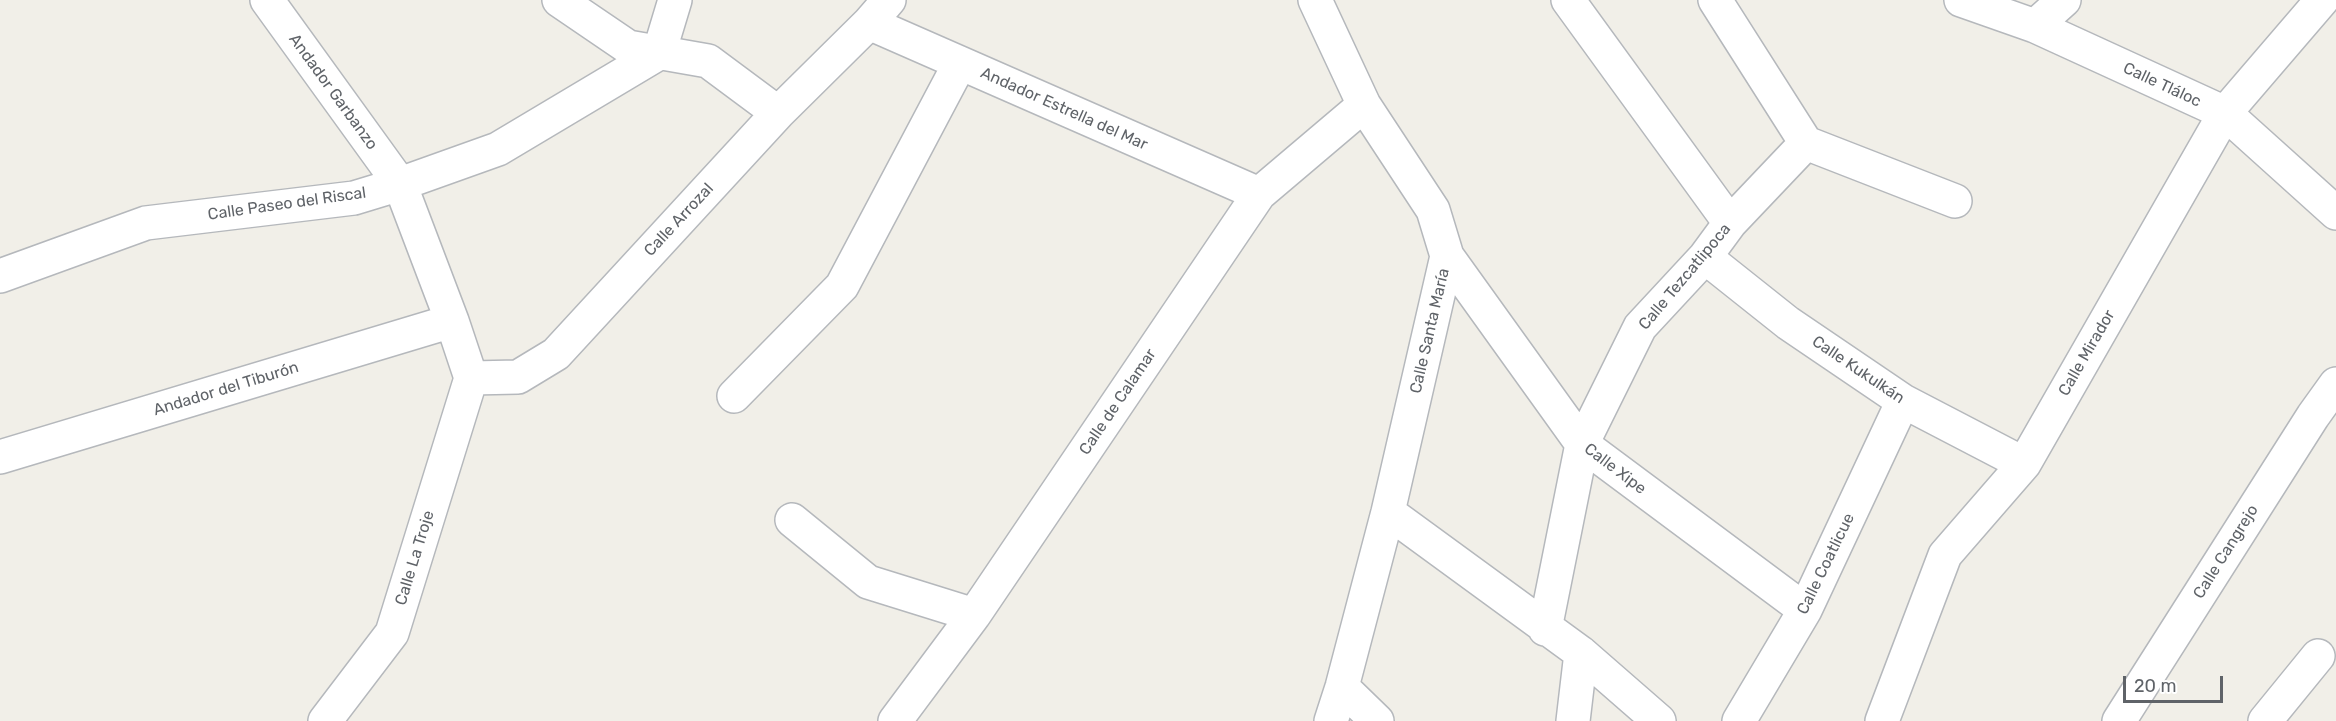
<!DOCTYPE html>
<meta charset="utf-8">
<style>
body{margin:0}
#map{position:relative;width:2336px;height:721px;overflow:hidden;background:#f1efe8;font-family:Rubik,sans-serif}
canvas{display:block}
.scale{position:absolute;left:2123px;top:676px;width:100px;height:27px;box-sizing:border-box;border:3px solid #5f6368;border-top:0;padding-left:8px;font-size:18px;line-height:21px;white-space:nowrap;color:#5f6368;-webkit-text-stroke:4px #fff;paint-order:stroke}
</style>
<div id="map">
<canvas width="2336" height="721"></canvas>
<div class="scale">20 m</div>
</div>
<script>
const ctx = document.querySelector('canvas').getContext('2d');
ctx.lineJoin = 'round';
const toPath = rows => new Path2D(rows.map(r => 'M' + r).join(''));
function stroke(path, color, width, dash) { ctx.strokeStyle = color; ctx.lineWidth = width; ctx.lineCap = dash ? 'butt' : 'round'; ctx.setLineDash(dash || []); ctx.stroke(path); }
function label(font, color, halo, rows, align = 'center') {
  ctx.font = font + ' Rubik,sans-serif'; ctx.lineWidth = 4.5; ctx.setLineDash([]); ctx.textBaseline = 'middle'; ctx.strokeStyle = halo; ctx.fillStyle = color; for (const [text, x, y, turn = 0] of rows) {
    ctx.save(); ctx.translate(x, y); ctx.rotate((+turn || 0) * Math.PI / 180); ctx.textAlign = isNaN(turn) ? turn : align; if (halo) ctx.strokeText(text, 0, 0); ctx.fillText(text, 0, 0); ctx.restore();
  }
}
const minor = toPath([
 [267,0,400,184,452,321,471,378],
 [559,0,628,47,708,61,778,113],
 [1315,0,1364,105,1433,210,1447,256,1388,512,1342,687,1331,721],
 [1568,0,1730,223],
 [1715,0,1806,143],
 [1961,0,2035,26,2225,113,2336,213],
 [869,23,1259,194],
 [2035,26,2064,0],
 [659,53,675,0],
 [1806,143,1955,201],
 [1447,256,1582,444,1805,610],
 [1705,257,1788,323,1903,401,2024,464],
 [0,276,146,223,354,198,400,184,498,149,659,53],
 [471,378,518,377,556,354,778,113,869,23,889,0],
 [734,396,842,286,960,63],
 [0,457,452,321],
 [1388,512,1581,653,1659,721],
 [792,520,868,582,974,615],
 [1545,629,1582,444,1640,327,1705,257,1730,223,1806,143],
 [1342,687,1377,721],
 [325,721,392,633,471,378],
 [895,721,974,615,1259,194,1364,105],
 [1573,721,1581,653],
 [1739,721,1805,610,1903,401],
 [1882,721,1945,555,2024,464,2225,113,2322,0],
 [2119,721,2313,416,2336,384],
 [2265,721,2318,656]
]);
const streetNames = [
 ["Calle Tláloc",2162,85,25],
 ["Andador Garbanzo",333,92,54],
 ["Andador Estrella del Mar",1064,109,24],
 ["Calle Paseo del Riscal",287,204,-8],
 ["Calle Arrozal",679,220,-47],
 ["Calle Tezcatlipoca",1685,277,-50],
 ["Calle Santa María",1430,331,-77],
 ["Calle Mirador",2087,353,-60],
 ["Calle Kukulkán",1858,370,34],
 ["Andador del Tiburón",226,389,-17],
 ["Calle de Calamar",1118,402,-56],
 ["Calle Xipe",1615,469,37],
 ["Calle Cangrejo",2226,552,-58],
 ["Calle La Troje",415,558,-73],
 ["Calle Coatlicue",1826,564,-64]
];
stroke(minor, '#b5b8bc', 36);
stroke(minor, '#fff', 33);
label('16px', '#5f6368', '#fff', streetNames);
</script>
